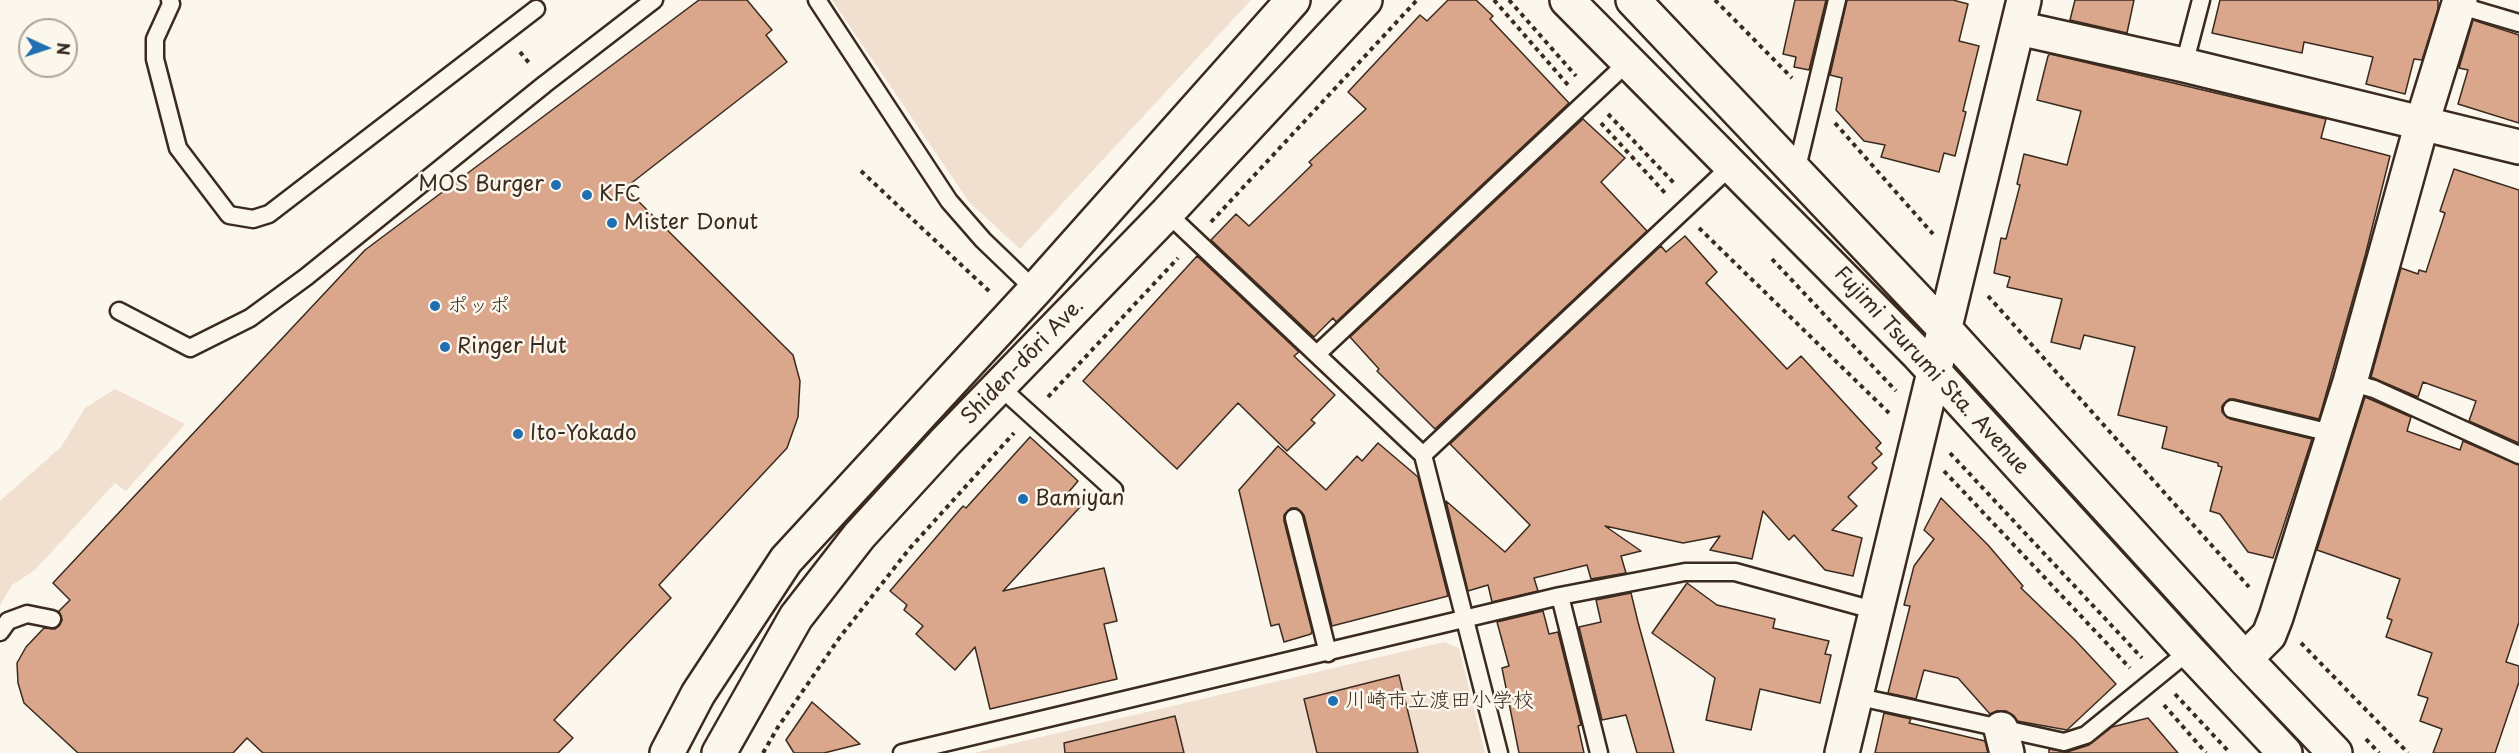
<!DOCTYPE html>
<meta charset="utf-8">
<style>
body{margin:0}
#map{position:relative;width:2519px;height:753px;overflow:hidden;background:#fbf7ec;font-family:"Playpen Sans",sans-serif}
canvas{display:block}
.north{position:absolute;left:18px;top:18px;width:60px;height:60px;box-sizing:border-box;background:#fbf7ec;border:2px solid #aea59a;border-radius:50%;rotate:93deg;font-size:16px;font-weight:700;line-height:24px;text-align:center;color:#3b2a1e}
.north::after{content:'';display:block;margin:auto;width:21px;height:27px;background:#1f6fb2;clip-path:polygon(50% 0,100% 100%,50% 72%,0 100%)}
</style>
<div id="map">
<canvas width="2519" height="753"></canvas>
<div class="north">N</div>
</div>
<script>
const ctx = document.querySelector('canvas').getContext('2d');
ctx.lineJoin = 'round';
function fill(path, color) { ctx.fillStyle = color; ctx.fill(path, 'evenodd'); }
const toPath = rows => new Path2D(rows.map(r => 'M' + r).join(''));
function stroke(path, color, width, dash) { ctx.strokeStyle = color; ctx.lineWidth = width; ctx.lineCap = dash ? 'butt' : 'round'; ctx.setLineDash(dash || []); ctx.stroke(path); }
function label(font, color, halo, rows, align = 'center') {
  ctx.font = font + ' "Playpen Sans","Klee One",sans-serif'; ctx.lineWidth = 5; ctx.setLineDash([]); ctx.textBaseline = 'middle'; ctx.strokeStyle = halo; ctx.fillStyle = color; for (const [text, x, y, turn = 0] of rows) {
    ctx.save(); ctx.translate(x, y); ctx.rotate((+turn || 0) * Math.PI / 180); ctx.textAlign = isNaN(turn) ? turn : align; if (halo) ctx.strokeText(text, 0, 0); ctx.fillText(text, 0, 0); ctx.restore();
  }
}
const built = toPath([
 [832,0,1251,0,1020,249,969,202],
 [115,389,185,424,126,491,115,483,35,570,12,585,0,605,0,501,61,447,85,408],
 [1444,642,1459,648,1485,753,973,753]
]);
const building = toPath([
 [699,0,747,0,772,30,766,35,787,62,625,188,793,355,800,381,798,417,787,448,659,585,671,598,554,720,573,738,558,753,263,753,247,738,233,753,78,753,24,703,18,683,17,663,26,647,44,628,55,629,59,626,62,620,59,611,70,600,53,583,365,250,699,0],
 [1448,0,1476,0,1493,16,1490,19,1569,103,1336,322,1333,318,1314,337,1211,240,1236,214,1249,226,1312,165,1309,162,1366,109,1348,92,1420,15,1427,21,1448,0],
 [1795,0,1826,0,1809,70,1794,67,1796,57,1783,54,1795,0],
 [1847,0,1953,0,1968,4,1959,41,1979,46,1963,111,1966,112,1955,156,1944,153,1939,172,1881,157,1885,145,1864,141,1836,110,1842,78,1830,75,1847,0],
 [2075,0,2134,0,2127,33,2070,20,2075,0],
 [2220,0,2438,0,2438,9,2422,60,2414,59,2405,94,2366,84,2373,57,2304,42,2302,53,2212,33,2220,0],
 [2473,20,2519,35,2519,123,2458,104,2468,70,2459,68,2473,20],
 [2050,54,2326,119,2321,138,2390,156,2365,256,2319,419,2234,399,2229,399,2222,406,2222,412,2230,419,2312,439,2273,558,2248,552,2220,514,2210,511,2222,467,2218,466,2218,463,2162,448,2167,427,2118,415,2135,347,2084,335,2080,349,2051,342,2062,299,2007,287,2010,277,1994,273,2001,238,2006,239,2020,185,2017,184,2024,154,2067,165,2081,111,2037,100,2048,56,2050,54],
 [1583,119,1625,158,1601,182,1647,231,1435,429,1377,371,1379,369,1350,337,1583,119],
 [2454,169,2519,190,2519,443,2469,421,2476,401,2423,382,2418,397,2371,377,2401,268,2418,274,2419,270,2426,272,2445,213,2440,211,2454,169],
 [1685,236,1717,272,1706,283,1787,369,1801,356,1881,443,1876,448,1882,454,1872,463,1877,468,1848,497,1857,506,1832,530,1862,538,1853,576,1825,570,1794,535,1789,540,1763,511,1752,559,1710,550,1720,536,1683,543,1605,526,1641,551,1621,556,1626,573,1591,579,1587,565,1534,578,1538,591,1492,602,1488,585,1468,591,1446,501,1505,552,1530,525,1450,444,1661,246,1666,252,1685,236],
 [1197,256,1299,352,1294,356,1335,395,1311,420,1315,423,1287,451,1238,403,1177,469,1083,381,1197,256],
 [2365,397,2411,417,2407,431,2460,450,2463,441,2519,465,2519,622,2506,662,2519,666,2519,682,2495,753,2433,753,2442,729,2420,721,2428,698,2418,695,2432,653,2386,637,2392,620,2387,618,2400,579,2317,550,2365,397],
 [1030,437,1078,481,1067,494,1081,506,1003,591,1104,568,1117,621,1104,624,1117,679,990,709,975,647,955,670,916,634,923,626,904,610,907,605,890,591,963,506,966,508,1030,437],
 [1378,443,1418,477,1448,596,1332,626,1304,515,1297,508,1291,508,1284,515,1284,521,1312,631,1311,634,1284,642,1279,624,1271,626,1239,490,1278,446,1326,490,1357,456,1362,461,1378,443],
 [1941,498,1988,545,2023,586,2021,588,2075,640,2116,684,2067,730,2017,721,2014,716,2006,711,1997,711,1990,714,1958,678,1924,670,1916,699,1888,693,1910,606,1904,605,1914,566,1934,539,1924,530,1941,498],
 [1687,583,1717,605,1775,619,1773,628,1829,641,1825,654,1831,655,1820,703,1760,689,1751,730,1706,720,1715,678,1652,633,1687,583],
 [1631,593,1638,622,1674,753,1637,753,1626,715,1602,720,1579,627,1601,622,1596,600,1631,593],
 [1543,611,1549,634,1558,632,1581,725,1578,726,1584,753,1519,753,1502,668,1509,666,1497,622,1543,611],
 [1399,675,1418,753,1317,753,1304,699,1399,675],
 [812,702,860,744,824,753,794,753,786,740,812,702],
 [1884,713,1911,719,1909,723,1985,741,1988,753,1875,753,1884,713],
 [1175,716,1184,753,1065,753,1064,743,1175,716],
 [2148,718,2178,753,2049,753,2049,749,2067,752,2089,745,2112,727,2148,718]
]);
const path = toPath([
 [1494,0,1568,85],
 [1509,0,1576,76],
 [1715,0,1792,78],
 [520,52,530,64],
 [1608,114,1675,184],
 [1601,123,1665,193],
 [1835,123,1933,234],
 [861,171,989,291],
 [1211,222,1417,0],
 [1699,228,1889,413],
 [1772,259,1896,391],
 [1988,296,2249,587],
 [1048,397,1178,258],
 [1950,453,2142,658],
 [1944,471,2130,668],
 [2301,643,2408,753],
 [2175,694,2230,753],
 [2164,705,2206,753],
 [2366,739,2379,753],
 [763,753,778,727,840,637,910,548,1014,433]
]);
const service = toPath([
 [170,0,171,4,155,39,155,59,178,148,229,215,253,219,269,214,536,9],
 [817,0,949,201,983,240,1035,290],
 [2458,5,2519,23],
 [2184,65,2201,0],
 [1796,172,1837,0],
 [1167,213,1423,455,1499,753],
 [119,311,190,348,250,318,306,277,545,84,654,0],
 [1317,354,1628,62],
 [2350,382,2374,389,2519,455],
 [999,386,1114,490],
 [2232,409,2335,434],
 [1423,455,1732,165],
 [1294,518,1328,653],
 [1560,596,1599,753],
 [0,632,8,621,27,614,52,619],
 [1855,696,2064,742,2086,735,2189,651],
 [902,753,1560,596,1685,572,1735,572,1877,611]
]);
const minor = toPath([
 [2018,28,2184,65,2519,147],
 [2245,659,2269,635,2276,617,2350,382,2422,123,2460,0],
 [2001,729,2007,753]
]);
const tertiary = toPath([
 [1567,0,1917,353,2189,651,2285,753],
 [1633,0,1944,328,2245,659,2335,753],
 [667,753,698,694,786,560,1035,290,1293,0],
 [719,753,796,617,859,536,946,441,1167,213,1365,0],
 [1842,753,2024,0]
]);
const markers = [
 [556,185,6,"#1f6fb2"],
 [587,195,6,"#1f6fb2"],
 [612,223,6,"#1f6fb2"],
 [435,306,6,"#1f6fb2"],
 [445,347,6,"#1f6fb2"],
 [518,434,6,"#1f6fb2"],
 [1023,499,6,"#1f6fb2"],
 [1333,701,6,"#1f6fb2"]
];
const poiNames = [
 ["MOS Burger",544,185,"right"],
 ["KFC",599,195],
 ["Mister Donut",624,223],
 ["ポッポ",447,306],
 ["Ringer Hut",457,347],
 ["Ito-Yokado",530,434],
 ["Bamiyan",1035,499],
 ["川崎市立渡田小学校",1345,701]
];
const streetNames = [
 ["Shiden-dōri Ave.",1023,362,-46],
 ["Fujimi Tsurumi Sta. Avenue",1931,371,47]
];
fill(built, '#f1dfd0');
fill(building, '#daa78d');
stroke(building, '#3b2a1e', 1.5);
stroke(service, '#3b2a1e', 21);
stroke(minor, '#3b2a1e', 38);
stroke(tertiary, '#3b2a1e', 38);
stroke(path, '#3b2a1e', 4, [4.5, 4.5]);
stroke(service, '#fbf7ec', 16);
stroke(minor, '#fbf7ec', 33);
stroke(tertiary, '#fbf7ec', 33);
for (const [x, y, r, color] of markers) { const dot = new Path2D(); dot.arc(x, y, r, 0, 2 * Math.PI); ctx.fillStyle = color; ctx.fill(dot); stroke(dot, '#fbf7ec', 2); }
label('21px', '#3b2a1e', '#fbf7ec', poiNames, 'left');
label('21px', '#3b2a1e', '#fbf7ec', streetNames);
</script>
